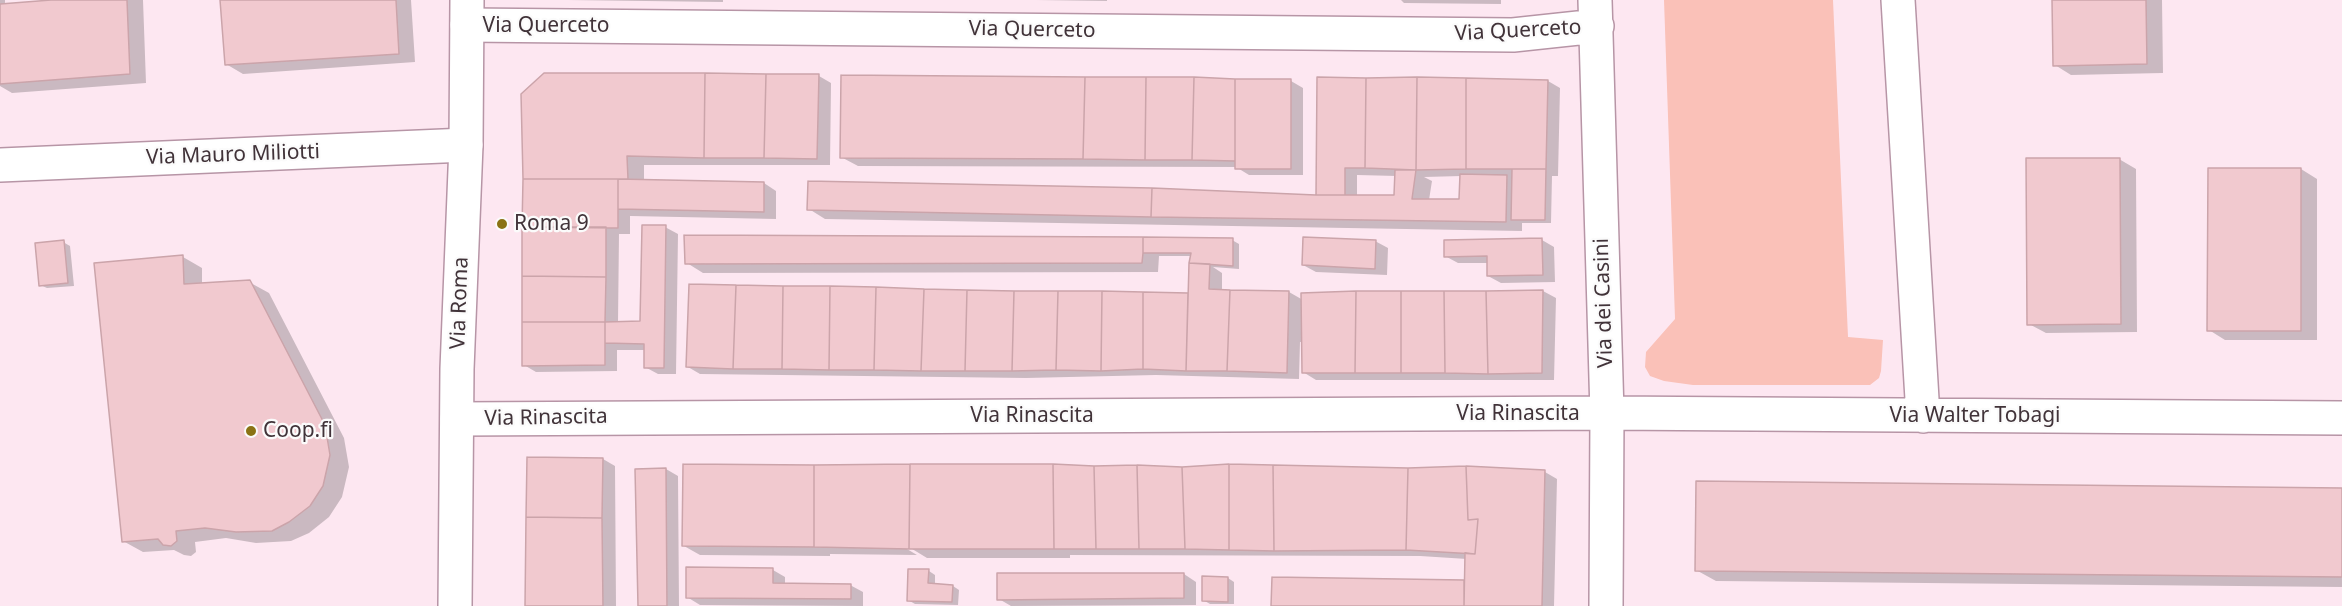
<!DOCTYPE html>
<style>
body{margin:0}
canvas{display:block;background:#fde7f1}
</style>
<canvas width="2342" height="606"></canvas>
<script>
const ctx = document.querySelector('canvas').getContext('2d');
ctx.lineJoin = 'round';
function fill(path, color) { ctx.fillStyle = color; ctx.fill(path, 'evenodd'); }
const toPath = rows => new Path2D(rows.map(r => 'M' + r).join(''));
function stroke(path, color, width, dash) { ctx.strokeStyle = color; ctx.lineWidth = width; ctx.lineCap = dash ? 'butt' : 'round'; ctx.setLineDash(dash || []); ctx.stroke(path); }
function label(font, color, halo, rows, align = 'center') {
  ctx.font = font + ' "Noto Sans",sans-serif'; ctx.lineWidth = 4.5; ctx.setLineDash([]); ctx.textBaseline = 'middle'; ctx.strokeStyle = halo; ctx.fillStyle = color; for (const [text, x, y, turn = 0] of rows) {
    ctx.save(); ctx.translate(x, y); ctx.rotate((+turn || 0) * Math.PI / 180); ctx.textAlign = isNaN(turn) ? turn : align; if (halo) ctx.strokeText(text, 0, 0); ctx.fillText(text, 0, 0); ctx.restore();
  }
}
const green = toPath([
 [1664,0,1833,0,1848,337,1883,340,1881,371,1879,378,1870,385,1693,385,1664,381,1650,376,1645,367,1646,352,1675,319]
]);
const shadow = toPath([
 [0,0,5,0,5,5,52,0,143,0,146,83,12,93,0,86],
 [222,0,411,0,415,62,243,74,226,64],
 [567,0,723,0,723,2],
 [1036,0,1107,0,1107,1],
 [1401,0,1501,0,1501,4,1404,3],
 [2054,0,2162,0,2163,73,2071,75,2055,65],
 [819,76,831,83,830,165,644,165,644,182,764,183,776,191,776,219,630,216,630,234,619,234,618,323,642,322,665,227,678,234,676,374,658,374,645,367,645,350,617,350,617,371,536,372,524,365,524,179],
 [1318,79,1548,81,1560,88,1558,176,1552,176,1551,223,1522,223,1522,231,825,219,809,209,1317,196],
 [1357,175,1397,176,1396,196,1357,196],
 [1462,176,1461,201,1429,200,1432,181,1424,177],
 [1291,81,1303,88,1303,175,1249,175,1236,167,858,166,841,157],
 [2119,159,2136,169,2137,332,2046,333,2029,324],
 [2301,169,2317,179,2317,340,2225,340,2209,330],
 [1232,240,1239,244,1239,269,1213,267,1222,273,1222,291,1289,292,1303,300,1303,295,1543,291,1556,298,1554,380,1316,380,1303,372,1303,342,1300,342,1299,379,1156,375,1026,378,700,374,688,367,690,285,1190,294,1192,256,1159,256,1158,272,703,273,687,263],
 [1542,240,1554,247,1555,282,1501,283,1488,276,1488,263,1458,263,1445,256],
 [1375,241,1388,248,1387,275,1316,272,1303,265],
 [63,242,70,246,74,286,47,288,40,285],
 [183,257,202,268,202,284,249,282,269,293,344,438,349,467,342,497,329,517,309,533,291,541,256,543,226,538,195,542,196,552,191,556,184,555,174,550,143,552,123,541],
 [603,459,615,466,616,606,526,606],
 [1182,468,1545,472,1557,479,1554,606,1273,606,1273,579,1466,582,1467,559,1420,556,1070,555,1070,558,927,558,904,544,902,546,917,555,830,554,830,556,700,555,684,546],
 [666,469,678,476,679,606,639,606],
 [2342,489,2342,587,1716,581,1696,570],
 [773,570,785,577,785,585,850,585,863,592,863,606,700,605,687,597],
 [929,571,935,575,935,585,953,586,959,590,958,605,915,604,908,600],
 [1184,574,1196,582,1196,605,1011,606,999,599],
 [1228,578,1234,582,1234,604,1210,604,1203,600]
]);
const building = toPath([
 [51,0,127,0,130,74,0,84,0,4,51,0],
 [220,0,396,0,399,54,225,65,220,0],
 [2052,0,2146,0,2147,64,2053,66,2052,0],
 [544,73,705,73,704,158,627,156,628,179,523,179,521,94,544,73],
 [705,73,766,74,764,158,704,158,705,73],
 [766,74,819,74,817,159,764,158,766,74],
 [841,75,1085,77,1083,159,840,158,841,75],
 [1085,77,1146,77,1145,160,1083,159,1085,77],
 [1146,77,1194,77,1192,160,1145,160,1146,77],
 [1194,77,1235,79,1235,161,1192,160,1194,77],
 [1317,77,1366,78,1365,168,1345,168,1345,195,1316,195,1317,77],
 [1417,77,1416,170,1365,168,1366,78,1417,77],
 [1417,77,1466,78,1466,169,1416,170,1417,77],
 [1466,78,1548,80,1546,169,1466,169,1466,78],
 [1235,79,1291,79,1291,169,1235,169,1235,79],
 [2026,158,2120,158,2121,324,2027,325,2026,158],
 [2208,168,2301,168,2301,331,2207,331,2208,168],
 [1512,169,1546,169,1545,220,1511,220,1512,169],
 [1395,170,1416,170,1412,199,1459,199,1460,174,1507,175,1506,222,1151,217,1152,188,1316,195,1394,195,1395,170],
 [523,179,618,179,618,228,522,227,523,179],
 [618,179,764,182,764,212,618,209,618,179],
 [808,181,1152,188,1151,217,807,210,808,181],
 [642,225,666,225,664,368,644,368,644,344,605,343,605,322,640,321,642,225],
 [522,227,606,227,606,277,522,276,522,227],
 [684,235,1143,237,1143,253,1142,263,685,264,684,235],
 [1143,237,1233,238,1233,266,1189,263,1191,253,1143,253,1143,237],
 [1303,237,1376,240,1375,269,1302,265,1303,237],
 [1542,238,1543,275,1487,276,1487,256,1444,257,1444,240,1542,238],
 [64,240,68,283,39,286,35,243,64,240],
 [183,255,184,284,250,280,325,425,330,455,323,486,310,506,289,522,272,531,236,532,205,528,176,531,177,541,171,546,163,545,158,539,122,542,94,263,183,255],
 [1189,263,1210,264,1209,289,1230,290,1227,371,1186,371,1189,263],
 [522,276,606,277,605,322,522,322,522,276],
 [689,284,736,285,733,369,686,367,689,284],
 [736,285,783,286,782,369,733,369,736,285],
 [783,286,830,286,829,370,782,369,783,286],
 [830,286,876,287,874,370,829,370,830,286],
 [876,287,924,289,921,371,874,370,876,287],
 [924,289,967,290,965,371,921,371,924,289],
 [967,290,1014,291,1012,371,965,371,967,290],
 [1230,290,1289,291,1287,373,1227,371,1230,290],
 [1543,290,1542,373,1488,374,1486,291,1543,290],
 [1014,291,1058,291,1056,370,1012,371,1014,291],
 [1058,291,1102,291,1101,371,1056,370,1058,291],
 [1102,291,1143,292,1143,369,1101,371,1102,291],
 [1356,291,1401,291,1401,373,1355,373,1356,291],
 [1356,291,1355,373,1302,373,1301,293,1356,291],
 [1401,291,1444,291,1445,373,1401,373,1401,291],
 [1444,291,1486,291,1488,374,1445,373,1444,291],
 [1143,292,1188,293,1186,371,1143,369,1143,292],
 [522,322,605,322,605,365,522,366,522,322],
 [527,457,603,458,602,518,526,517,527,457],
 [683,464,814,465,814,547,682,546,683,464],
 [910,464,1053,464,1054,549,909,549,910,464],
 [910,464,909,549,814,547,814,465,910,464],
 [1053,464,1094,466,1096,549,1054,549,1053,464],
 [1229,464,1273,465,1274,551,1229,550,1229,464],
 [1229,464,1229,550,1185,549,1182,467,1229,464],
 [1137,465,1182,467,1185,549,1139,549,1137,465],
 [1137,465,1139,549,1096,549,1094,466,1137,465],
 [1273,465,1408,468,1406,550,1274,551,1273,465],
 [1466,466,1468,520,1478,519,1475,554,1406,550,1408,468,1466,466],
 [1466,466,1545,470,1542,606,1464,606,1465,553,1475,554,1478,519,1468,520,1466,466],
 [666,468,667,606,638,606,635,469,666,468],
 [1696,481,2342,488,2342,577,1695,571,1696,481],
 [526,517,602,518,603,606,525,606,526,517],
 [686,567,773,568,773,583,851,584,851,599,686,598,686,567],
 [908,569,929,569,928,583,953,585,952,602,907,601,908,569],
 [997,573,1184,573,1184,598,997,600,997,573],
 [1202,576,1228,577,1228,602,1202,601,1202,576],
 [1272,577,1464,580,1464,606,1271,606,1272,577]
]);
const minor = toPath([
 [1595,0,1607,413,1606,606],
 [1898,0,1923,416],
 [467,25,1513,35,1597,26],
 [0,165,466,145],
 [457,419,1607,413,2342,418]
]);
const tertiary = toPath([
 [455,606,457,369,466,145,467,0]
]);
const markers = [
 [502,224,6,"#8a7214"],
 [251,431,6,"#8a7214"]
];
const streetNames = [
 ["Via Querceto",546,26],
 ["Via Querceto",1032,30,1],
 ["Via Querceto",1518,31,-3],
 ["Via Mauro Miliotti",233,155,-2],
 ["Via Roma",460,303,-88],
 ["Via dei Casini",1604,303,-92],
 ["Via Rinascita",1518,414],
 ["Via Rinascita",1032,416],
 ["Via Walter Tobagi",1975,416],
 ["Via Rinascita",546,418,-1]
];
const poiNames = [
 ["Roma 9",514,224],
 ["Coop.fi",263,431]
];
fill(green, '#fac1b8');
fill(shadow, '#0003');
fill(building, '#f1c9cf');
stroke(building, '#cba4aa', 1.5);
stroke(minor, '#b795a6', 36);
stroke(tertiary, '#b795a6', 36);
stroke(minor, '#fff', 33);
stroke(tertiary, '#fff', 33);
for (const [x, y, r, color] of markers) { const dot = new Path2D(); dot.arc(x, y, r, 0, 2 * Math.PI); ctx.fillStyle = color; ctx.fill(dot); stroke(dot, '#fbfbfb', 2); }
label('21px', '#413339', '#fbfbfb', streetNames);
label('21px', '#413339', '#fbfbfb', poiNames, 'left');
</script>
